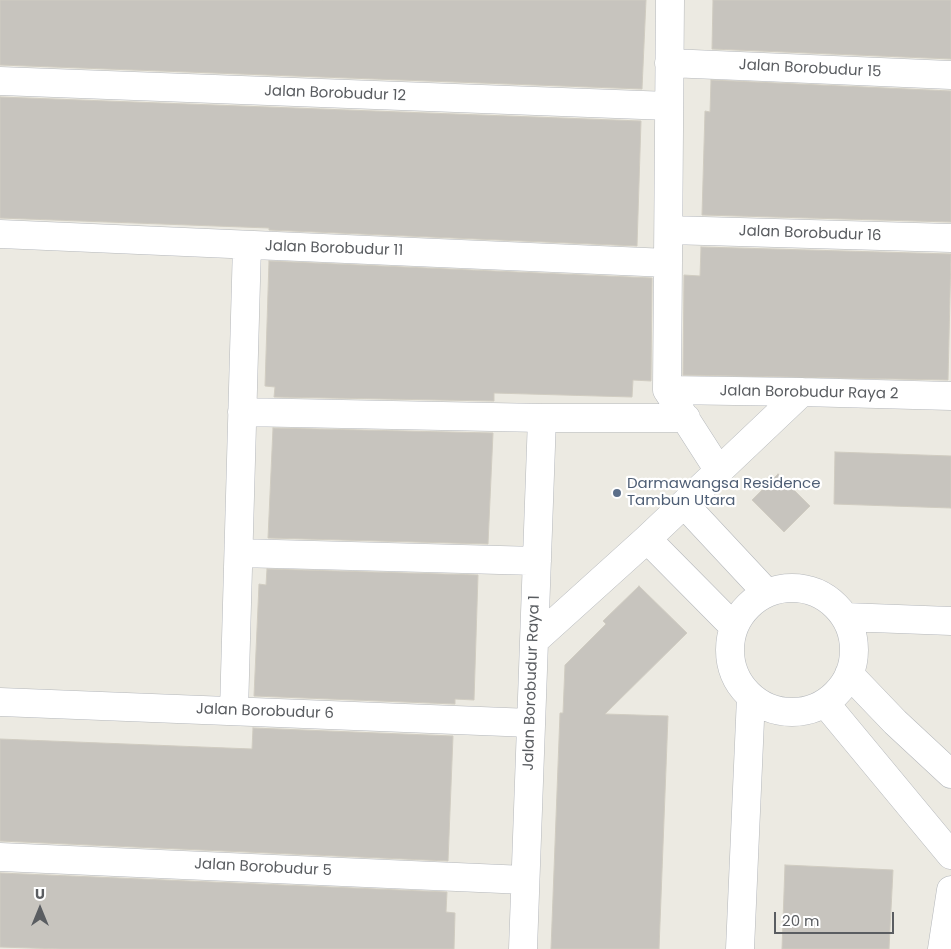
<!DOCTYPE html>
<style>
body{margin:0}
#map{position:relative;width:951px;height:949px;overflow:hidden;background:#eceae2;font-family:Poppins,sans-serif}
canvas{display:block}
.north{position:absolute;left:15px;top:884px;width:50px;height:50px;-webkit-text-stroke:4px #fff;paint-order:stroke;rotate:0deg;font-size:14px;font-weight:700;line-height:20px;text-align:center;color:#5a5d61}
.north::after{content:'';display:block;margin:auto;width:18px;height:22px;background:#5a5d61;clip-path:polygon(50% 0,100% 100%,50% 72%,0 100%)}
.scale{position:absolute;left:774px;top:912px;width:120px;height:22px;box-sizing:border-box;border:2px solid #5a5d61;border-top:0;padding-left:6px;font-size:15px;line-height:18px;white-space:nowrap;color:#5a5d61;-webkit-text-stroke:4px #fff;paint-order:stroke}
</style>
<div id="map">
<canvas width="951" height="949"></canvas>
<div class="north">U</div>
<div class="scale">20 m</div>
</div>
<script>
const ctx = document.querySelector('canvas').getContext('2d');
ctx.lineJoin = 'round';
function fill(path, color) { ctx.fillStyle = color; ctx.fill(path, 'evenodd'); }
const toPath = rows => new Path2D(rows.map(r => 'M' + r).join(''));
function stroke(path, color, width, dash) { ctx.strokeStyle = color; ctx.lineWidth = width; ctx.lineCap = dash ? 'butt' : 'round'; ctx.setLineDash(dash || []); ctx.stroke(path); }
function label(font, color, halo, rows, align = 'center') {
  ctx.font = font + ' Poppins,sans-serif'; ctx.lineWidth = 4.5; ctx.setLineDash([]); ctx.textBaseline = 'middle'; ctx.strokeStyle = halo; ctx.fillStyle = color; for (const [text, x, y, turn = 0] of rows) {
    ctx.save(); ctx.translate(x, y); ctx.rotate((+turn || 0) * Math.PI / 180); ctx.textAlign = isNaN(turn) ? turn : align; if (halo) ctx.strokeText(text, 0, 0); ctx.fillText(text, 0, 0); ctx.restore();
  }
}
const building = toPath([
 [0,0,646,0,642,89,0,65,0,0],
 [713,0,951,0,951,59,712,49,713,0],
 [711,80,951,91,951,222,702,215,705,111,710,112,711,80],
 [0,97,641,121,637,246,269,230,269,228,0,218,0,97],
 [701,247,951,254,948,380,683,375,684,275,700,276,701,247],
 [269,261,652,278,651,381,633,380,632,397,494,393,494,401,274,397,275,387,265,386,269,261],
 [273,428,493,433,488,544,268,538,273,428],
 [835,452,951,456,951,508,834,504,835,452],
 [778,474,810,506,784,532,752,500,778,474],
 [267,569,478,575,474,700,455,699,455,704,254,696,259,584,266,585,267,569],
 [639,586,687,633,605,714,668,716,659,949,551,949,560,713,563,713,565,665,606,624,603,621,639,586],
 [253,728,453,736,448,861,0,841,0,739,252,749,253,728],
 [785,865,893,870,889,949,782,949,785,865],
 [0,873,447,892,446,912,455,913,454,949,61,949,0,947,0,873]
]);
const minor = toPath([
 [670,0,667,390,719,471],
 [669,63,951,75],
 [0,81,669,106],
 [669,230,951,238],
 [0,234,668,263],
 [667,390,802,392,951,396],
 [242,412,542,418,686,418],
 [684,504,767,593],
 [647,539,734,627],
 [239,553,537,561],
 '730 650a62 62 0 1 1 124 0a62 62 0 1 1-124 0Z',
 [845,617,951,621],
 [534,641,647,539,802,392],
 [849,674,895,722,951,774],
 [0,702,531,723],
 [825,703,951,855],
 [234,711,247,245],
 [0,857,525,880],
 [523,949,542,418],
 [740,949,751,697],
 [942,949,951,890]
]);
const markers = [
 [617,493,5,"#5c6f8a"]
];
const streetNames = [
 ["Jalan Borobudur 15",810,69,3],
 ["Jalan Borobudur 12",335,94,2],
 ["Jalan Borobudur 16",810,234,2],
 ["Jalan Borobudur 11",334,249,2],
 ["Jalan Borobudur Raya 2",809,393,1],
 ["Jalan Borobudur Raya 1",532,683,-88],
 ["Jalan Borobudur 6",265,712,2],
 ["Jalan Borobudur 5",263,868,3]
];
const serviceNames = [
 ["Darmawangsa Residence",627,484],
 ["Tambun Utara",627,501]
];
fill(building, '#c7c4be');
stroke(building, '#d0ccc1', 1);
stroke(minor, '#b4b7bb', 29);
stroke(minor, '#fff', 28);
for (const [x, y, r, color] of markers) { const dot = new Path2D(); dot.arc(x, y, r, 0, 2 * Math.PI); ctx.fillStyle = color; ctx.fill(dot); stroke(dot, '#fff', 2); }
label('15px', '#5a5d61', '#fff', streetNames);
label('15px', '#4e5e75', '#fff', serviceNames, 'left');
</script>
